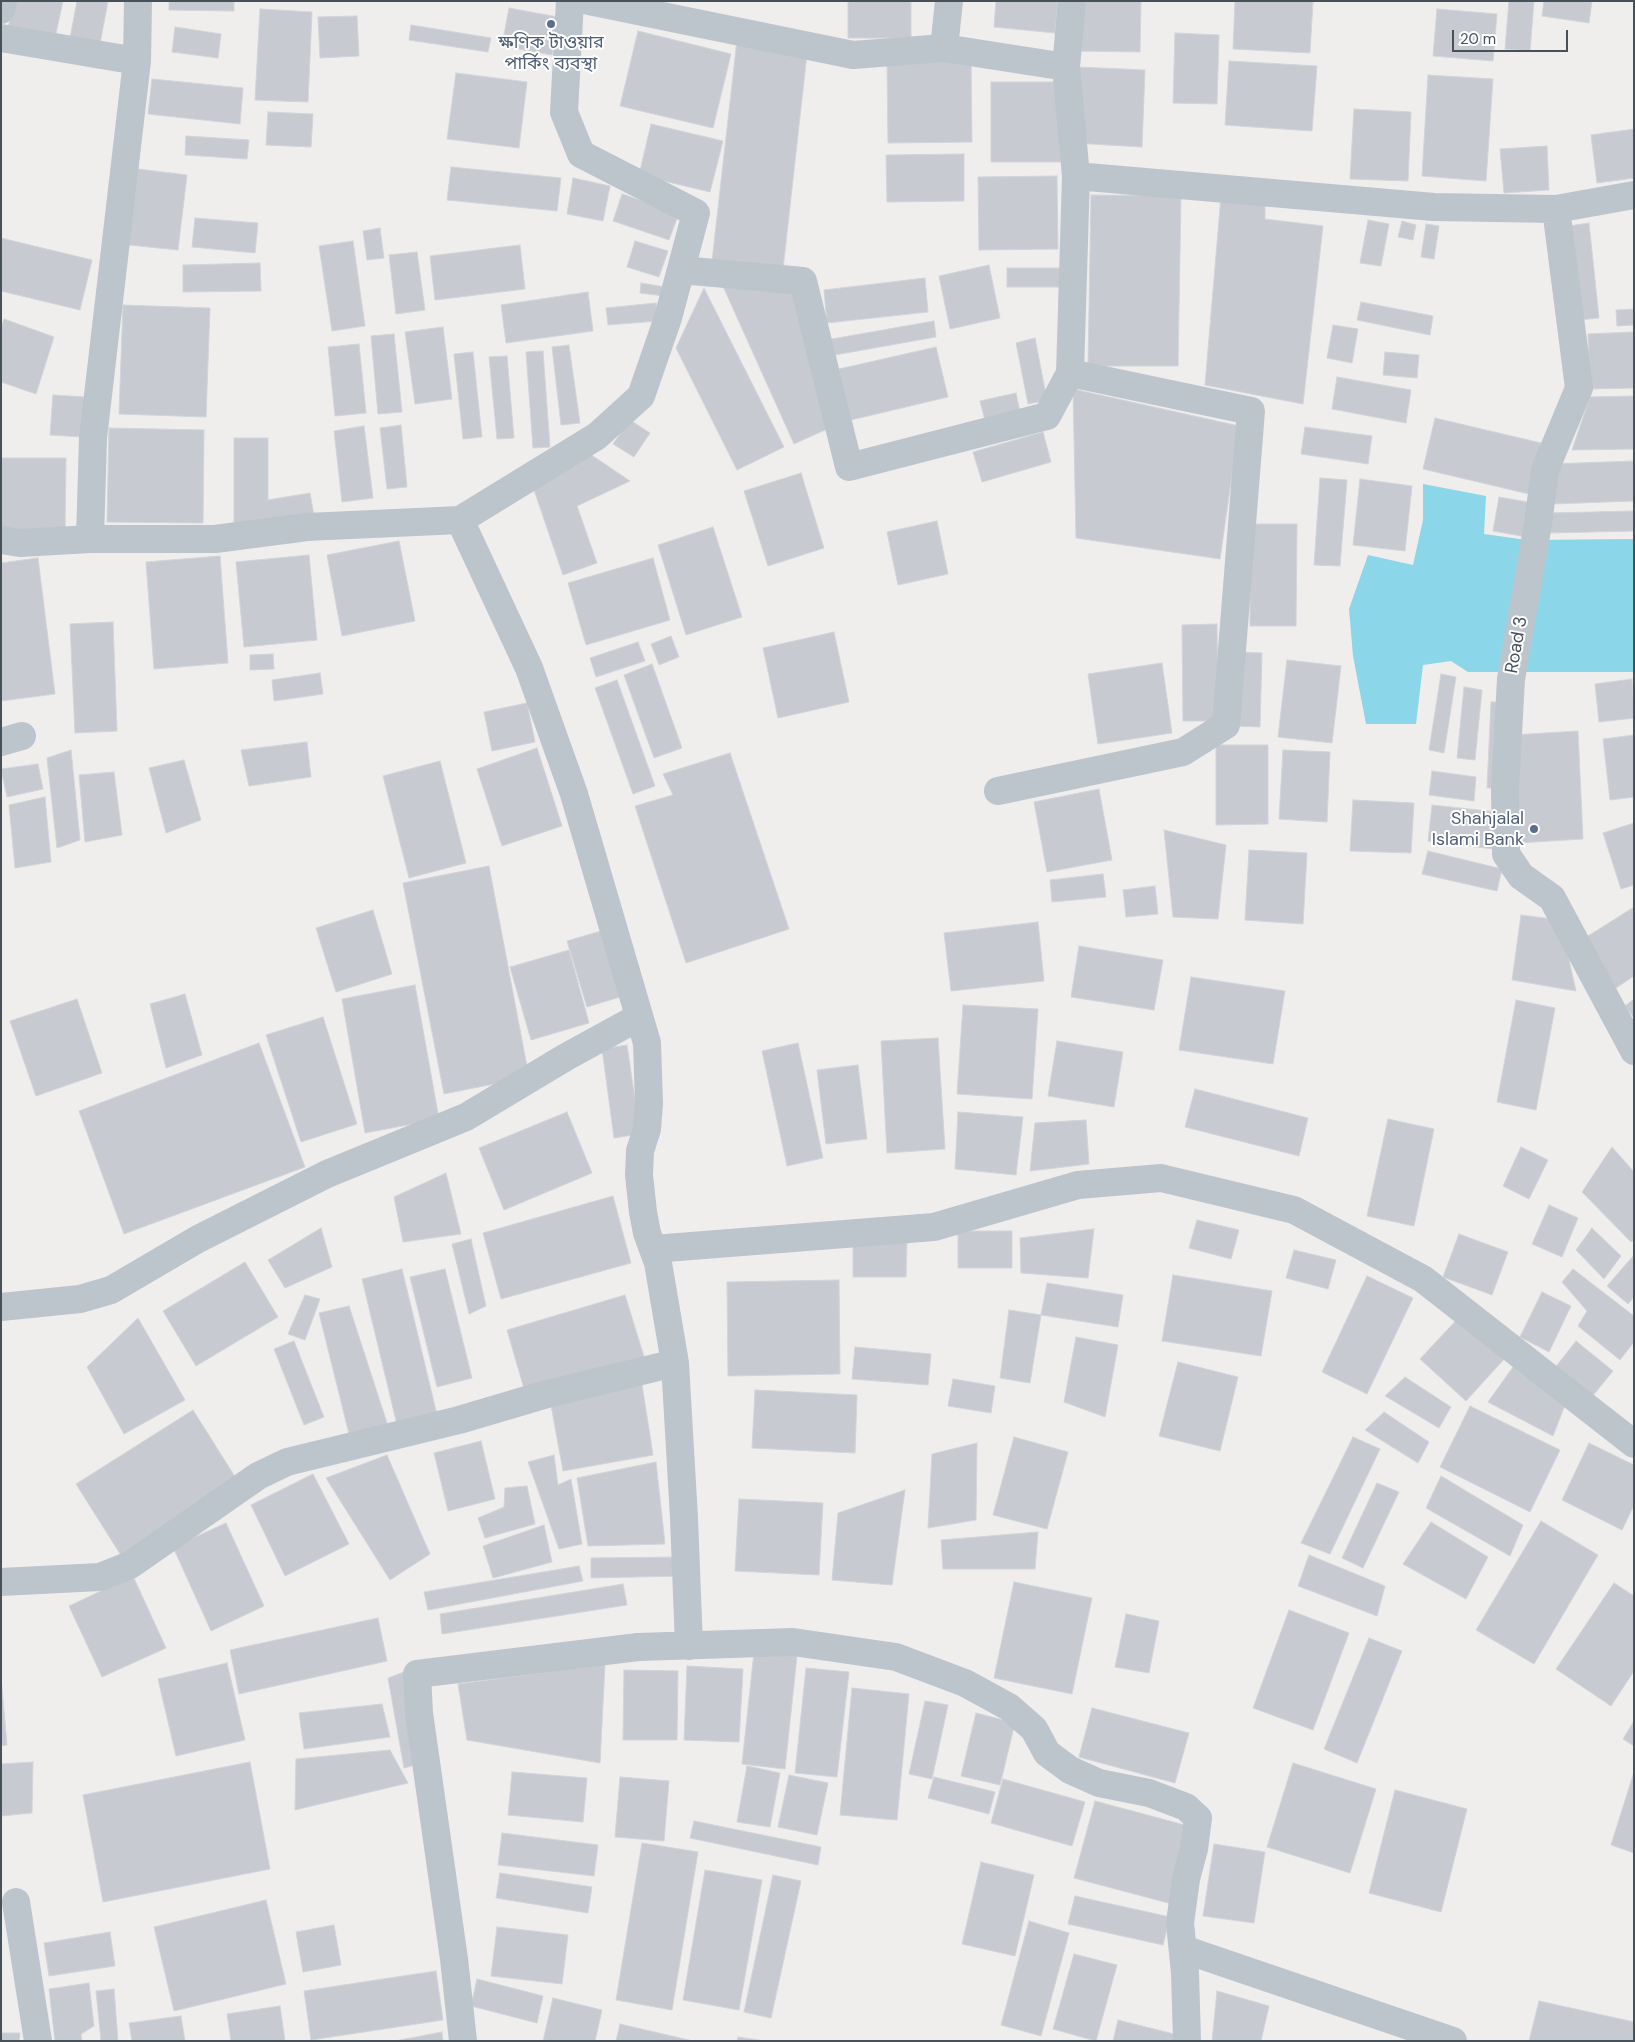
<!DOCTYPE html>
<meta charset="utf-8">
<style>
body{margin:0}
#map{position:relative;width:1635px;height:2042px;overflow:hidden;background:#f0eded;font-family:"DM Sans",sans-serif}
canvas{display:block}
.frame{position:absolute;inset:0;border:2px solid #46515a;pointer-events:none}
.scale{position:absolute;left:1452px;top:30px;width:116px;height:22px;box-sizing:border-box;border:2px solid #46515a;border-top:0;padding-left:6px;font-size:15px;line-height:18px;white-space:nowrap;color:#46515a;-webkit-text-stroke:4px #fff;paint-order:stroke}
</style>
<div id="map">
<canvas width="1635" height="2042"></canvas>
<div class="frame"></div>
<div class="scale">20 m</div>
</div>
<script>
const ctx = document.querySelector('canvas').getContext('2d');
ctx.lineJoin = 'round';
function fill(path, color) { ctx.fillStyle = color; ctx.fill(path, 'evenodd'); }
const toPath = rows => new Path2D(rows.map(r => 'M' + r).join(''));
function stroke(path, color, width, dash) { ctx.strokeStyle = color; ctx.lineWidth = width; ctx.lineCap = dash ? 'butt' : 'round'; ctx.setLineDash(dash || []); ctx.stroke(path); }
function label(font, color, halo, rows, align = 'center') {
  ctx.font = font + ' "DM Sans","Noto Sans Bengali",sans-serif'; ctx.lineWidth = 4; ctx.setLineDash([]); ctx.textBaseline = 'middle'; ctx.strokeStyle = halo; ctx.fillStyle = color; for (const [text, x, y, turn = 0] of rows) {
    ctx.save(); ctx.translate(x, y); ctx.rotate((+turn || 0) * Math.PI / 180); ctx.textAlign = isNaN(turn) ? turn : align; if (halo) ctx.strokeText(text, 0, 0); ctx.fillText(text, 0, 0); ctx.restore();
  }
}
const water = toPath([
 [1423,484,1486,496,1484,534,1527,540,1634,539,1634,672,1468,672,1451,661,1423,665,1416,724,1366,724,1353,656,1349,609,1368,555,1413,565,1423,520]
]);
const building = toPath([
 [14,1,63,1,55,38,8,28,14,1],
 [77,1,108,1,100,44,70,38,77,1],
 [169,1,234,1,234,11,169,10,169,1],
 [848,1,911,1,911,38,848,38,848,1],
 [996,1,1058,1,1055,33,994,27,996,1],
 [1078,1,1141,1,1140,52,1077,51,1078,1],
 [1235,1,1313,1,1310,53,1233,49,1235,1],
 [1509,1,1534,1,1530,51,1505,49,1509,1],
 [1544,1,1592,1,1589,23,1542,16,1544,1],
 [509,8,558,17,552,55,502,46,509,8],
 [260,9,312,12,308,102,255,100,260,9],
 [1437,9,1497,14,1493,61,1433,56,1437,9],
 [357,16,359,56,320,58,318,17,357,16],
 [411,25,491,38,488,52,409,40,411,25],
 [175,27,221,34,218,58,172,52,175,27],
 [638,31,731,54,713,128,620,106,638,31],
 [1175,33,1219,35,1217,104,1173,103,1175,33],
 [737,40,807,54,783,269,712,261,737,40],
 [971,59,972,142,888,143,887,61,971,59],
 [1229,61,1317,66,1312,131,1225,125,1229,61],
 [1078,67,1145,70,1142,147,1074,143,1078,67],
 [456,73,527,82,519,148,447,139,456,73],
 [1428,75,1493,79,1486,181,1422,176,1428,75],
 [152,79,243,88,240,124,148,114,152,79],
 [991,82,1062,82,1061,162,991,162,991,82],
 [1354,109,1411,112,1408,181,1350,179,1354,109],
 [268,112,313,114,311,147,266,145,268,112],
 [651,124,723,141,710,192,639,175,651,124],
 [1634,129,1634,178,1597,183,1591,135,1634,129],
 [186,136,249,140,247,159,185,155,186,136],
 [1547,146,1549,190,1504,193,1500,149,1547,146],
 [964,154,964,201,887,202,886,155,964,154],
 [451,167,561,178,557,211,447,200,451,167],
 [138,169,187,175,178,250,129,245,138,169],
 [1057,176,1058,249,979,250,978,177,1057,176],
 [573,178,610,186,603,221,567,214,573,178],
 [622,194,679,213,669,240,613,221,622,194],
 [1091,195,1181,196,1178,366,1088,366,1091,195],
 [1221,196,1265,201,1265,219,1323,226,1303,404,1205,385,1221,196],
 [195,218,258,223,255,253,192,247,195,218],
 [1368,220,1389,224,1381,266,1360,263,1368,220],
 [1402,221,1416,225,1413,240,1398,237,1402,221],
 [1589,223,1599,318,1579,320,1569,226,1589,223],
 [1426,224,1439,226,1434,259,1421,257,1426,224],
 [380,228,384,258,367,260,363,231,380,228],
 [1,238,92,260,80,310,1,291,1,238],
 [353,241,365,326,332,331,319,246,353,241],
 [635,241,668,251,659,277,627,267,635,241],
 [520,245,525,289,435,300,430,256,520,245],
 [417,252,425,310,396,314,389,255,417,252],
 [260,263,261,291,183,292,183,265,260,263],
 [989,265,1000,318,950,329,939,276,989,265],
 [1007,268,1062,268,1061,287,1007,287,1007,268],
 [925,278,928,312,827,323,824,290,925,278],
 [641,283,665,287,664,296,640,293,641,283],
 [722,284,792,286,836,425,794,444,722,284],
 [704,288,784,447,737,470,676,348,704,288],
 [588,292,593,331,506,343,501,305,588,292],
 [1361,302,1433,316,1430,335,1357,320,1361,302],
 [656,303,658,321,608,325,606,308,656,303],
 [123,305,210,308,206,417,119,414,123,305],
 [1634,309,1634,325,1617,326,1616,310,1634,309],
 [4,319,54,337,36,394,1,382,1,328,4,319],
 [934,321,936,337,829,356,826,340,934,321],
 [1333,325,1358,329,1352,363,1327,358,1333,325],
 [443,327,452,399,415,404,405,332,443,327],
 [1634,332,1634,388,1590,389,1588,334,1634,332],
 [394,334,402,412,378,414,371,336,394,334],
 [1035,338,1047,400,1028,404,1016,343,1035,338],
 [359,344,366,413,335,416,328,347,359,344],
 [569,345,580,423,561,425,552,347,569,345],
 [936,347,948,397,851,420,839,369,936,347],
 [543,351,550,447,533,448,526,352,543,351],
 [473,352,482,437,463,439,454,354,473,352],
 [1385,352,1419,355,1417,378,1383,375,1385,352],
 [507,356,514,438,497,439,489,357,507,356],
 [1337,377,1411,390,1406,423,1332,409,1337,377],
 [1073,389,1239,426,1220,559,1076,538,1073,389],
 [1016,393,1020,412,985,421,980,401,1016,393],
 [53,395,86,397,83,437,50,435,53,395],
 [1634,396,1634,449,1572,450,1590,397,1634,396],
 [1435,418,1541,443,1529,494,1423,469,1435,418],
 [630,420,650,433,634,457,613,444,630,420],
 [401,425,407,487,387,489,380,428,401,425],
 [364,426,373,498,342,502,334,431,364,426],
 [1305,427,1372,436,1368,464,1301,454,1305,427],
 [109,428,204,430,203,523,107,522,109,428],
 [1043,432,1051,462,982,482,973,452,1043,432],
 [234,438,268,438,268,500,310,493,314,516,234,525,234,438],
 [584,450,630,481,577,506,597,563,563,575,532,484,584,450],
 [1,458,66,458,65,534,1,534,1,458],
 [1634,461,1634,501,1553,504,1551,464,1634,461],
 [801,473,824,548,768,566,744,491,801,473],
 [1320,478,1347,480,1340,566,1314,565,1320,478],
 [1360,479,1412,486,1405,551,1353,545,1360,479],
 [1499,497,1533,503,1527,537,1493,531,1499,497],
 [1634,511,1634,531,1549,533,1548,513,1634,511],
 [937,521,948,574,898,585,887,532,937,521],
 [1250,524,1297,524,1296,626,1250,626,1250,524],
 [713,527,742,617,686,635,658,545,713,527],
 [399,541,415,621,342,636,327,555,399,541],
 [309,555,317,640,244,647,236,562,309,555],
 [220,556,228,663,154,669,146,562,220,556],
 [38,558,55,694,1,701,1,563,38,558],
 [653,558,670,620,586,645,568,583,653,558],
 [113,622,117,731,75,733,70,624,113,622],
 [1217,624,1218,721,1183,721,1182,625,1217,624],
 [834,632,849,702,778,718,763,648,834,632],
 [671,636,679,657,659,665,651,644,671,636],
 [638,642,645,661,596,677,590,658,638,642],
 [1238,652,1262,653,1260,727,1235,726,1238,652],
 [273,654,274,669,250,670,250,655,273,654],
 [1287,660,1341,666,1332,743,1278,737,1287,660],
 [1162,663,1172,733,1098,744,1088,674,1162,663],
 [652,664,682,748,654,758,624,675,652,664],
 [320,673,323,694,274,701,272,680,320,673],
 [1441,674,1456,677,1444,753,1429,750,1441,674],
 [1632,679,1634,718,1599,722,1595,684,1632,679],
 [617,680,655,786,633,794,595,688,617,680],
 [1464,687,1482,690,1475,760,1457,758,1464,687],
 [1491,702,1504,702,1501,788,1487,788,1491,702],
 [527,703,535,742,492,751,484,712,527,703],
 [1578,731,1583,839,1518,843,1512,735,1578,731],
 [1634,735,1634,797,1610,800,1603,739,1634,735],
 [307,742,311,777,249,786,241,750,307,742],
 [1216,745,1268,745,1268,824,1216,825,1216,745],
 [537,748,562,826,502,846,477,769,537,748],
 [71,750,80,840,57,848,47,758,71,750],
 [1283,750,1330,752,1327,822,1279,819,1283,750],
 [730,753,789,929,686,963,635,806,673,795,663,774,730,753],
 [184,760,201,820,166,833,149,768,184,760],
 [440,761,466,863,409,878,383,776,440,761],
 [38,764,43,789,7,797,1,769,38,764],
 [1432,771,1476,777,1474,801,1429,795,1432,771],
 [114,772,122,835,85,842,79,775,114,772],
 [1099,789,1112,860,1047,872,1034,802,1099,789],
 [45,797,51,862,15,868,9,805,45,797],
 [1353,800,1414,803,1411,853,1350,851,1353,800],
 [1432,805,1497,812,1493,849,1428,841,1432,805],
 [1634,823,1634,885,1621,889,1603,833,1634,823],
 [1164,830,1226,845,1218,919,1173,917,1164,830],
 [1249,850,1307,853,1303,924,1245,920,1249,850],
 [1428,851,1502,869,1497,891,1422,874,1428,851],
 [489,866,529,1077,444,1094,403,883,489,866],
 [1103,874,1106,897,1052,902,1050,880,1103,874],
 [1155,886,1158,914,1126,917,1123,890,1155,886],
 [1634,907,1634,976,1616,988,1585,938,1634,907],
 [373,910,392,974,336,992,316,928,373,910],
 [1521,915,1560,920,1576,991,1512,980,1521,915],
 [1038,922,1044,981,951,991,944,933,1038,922],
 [611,928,630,994,587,1007,567,941,611,928],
 [1079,946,1163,960,1154,1010,1071,997,1079,946],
 [569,950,589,1023,531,1040,510,967,569,950],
 [1191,977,1285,991,1273,1064,1179,1050,1191,977],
 [415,985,439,1119,365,1133,342,999,415,985],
 [185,994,202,1055,166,1068,150,1004,185,994],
 [77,999,102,1073,36,1096,10,1021,77,999],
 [1634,999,1634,1018,1625,1006,1634,999],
 [1516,1000,1555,1008,1536,1110,1497,1102,1516,1000],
 [963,1005,1038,1009,1032,1099,957,1094,963,1005],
 [323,1017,357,1124,301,1142,266,1035,323,1017],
 [938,1038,945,1149,887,1153,881,1041,938,1038],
 [1057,1041,1123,1052,1114,1107,1048,1096,1057,1041],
 [259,1043,305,1167,124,1234,79,1111,259,1043],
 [798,1043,823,1158,787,1166,762,1051,798,1043],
 [627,1045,640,1134,614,1138,602,1049,627,1045],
 [858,1065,867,1139,826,1144,817,1070,858,1065],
 [1195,1089,1308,1118,1299,1156,1185,1127,1195,1089],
 [567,1112,592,1173,504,1210,479,1148,567,1112],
 [958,1112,1023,1117,1016,1175,955,1169,958,1112],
 [1388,1119,1434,1129,1414,1226,1367,1216,1388,1119],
 [1086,1120,1089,1164,1030,1171,1035,1123,1086,1120],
 [1521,1147,1548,1160,1529,1199,1503,1186,1521,1147],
 [1612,1147,1634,1172,1634,1240,1631,1242,1582,1192,1612,1147],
 [446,1173,461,1234,403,1242,394,1197,446,1173],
 [613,1196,631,1263,501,1299,483,1233,613,1196],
 [1549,1205,1578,1218,1562,1257,1532,1244,1549,1205],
 [1197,1220,1239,1230,1231,1259,1189,1248,1197,1220],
 [321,1228,332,1267,285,1288,268,1260,321,1228],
 [1592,1228,1621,1256,1604,1279,1576,1250,1592,1228],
 [1094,1229,1088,1278,1021,1273,1020,1238,1094,1229],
 [958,1231,1012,1231,1012,1268,958,1268,958,1231],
 [1459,1234,1508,1252,1492,1295,1443,1277,1459,1234],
 [471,1239,486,1306,469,1314,452,1244,471,1239],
 [853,1241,907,1241,906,1277,853,1277,853,1241],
 [1294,1250,1336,1260,1328,1289,1286,1278,1294,1250],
 [1634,1255,1634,1297,1628,1304,1607,1286,1634,1255],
 [245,1262,278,1317,196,1366,163,1311,245,1262],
 [402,1269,438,1419,398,1429,362,1279,402,1269],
 [445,1269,472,1378,437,1387,410,1277,445,1269],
 [1573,1269,1634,1316,1634,1342,1620,1360,1578,1326,1587,1311,1562,1282,1573,1269],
 [1173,1275,1272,1291,1261,1356,1162,1341,1173,1275],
 [1367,1276,1413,1298,1367,1394,1322,1372,1367,1276],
 [839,1280,840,1374,728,1376,727,1282,839,1280],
 [1047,1283,1123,1295,1118,1327,1041,1315,1047,1283],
 [1542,1292,1571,1306,1549,1352,1520,1337,1542,1292],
 [305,1295,320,1299,305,1340,288,1334,305,1295],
 [625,1295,646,1363,527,1399,507,1330,625,1295],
 [349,1306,389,1429,351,1442,319,1313,349,1306],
 [1009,1310,1041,1315,1030,1383,1000,1378,1009,1310],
 [1462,1314,1507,1356,1466,1401,1420,1359,1462,1314],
 [138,1318,185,1400,124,1434,87,1367,138,1318],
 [1076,1337,1118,1345,1105,1417,1064,1402,1076,1337],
 [294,1341,324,1417,304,1425,274,1349,294,1341],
 [1576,1341,1613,1371,1591,1398,1554,1369,1576,1341],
 [855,1347,931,1354,928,1385,852,1379,855,1347],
 [1178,1362,1238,1377,1220,1451,1159,1436,1178,1362],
 [1513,1367,1565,1405,1553,1436,1488,1402,1513,1367],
 [1405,1377,1451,1407,1439,1428,1385,1396,1405,1377],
 [641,1378,653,1455,563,1471,549,1394,641,1378],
 [953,1379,995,1386,991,1413,948,1406,953,1379],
 [755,1390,857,1395,855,1453,752,1448,755,1390],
 [1470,1406,1560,1450,1530,1512,1440,1467,1470,1406],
 [193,1410,239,1483,122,1557,76,1484,193,1410],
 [1384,1412,1429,1442,1418,1463,1365,1430,1384,1412],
 [1014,1437,1068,1452,1047,1529,993,1515,1014,1437],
 [1353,1437,1380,1449,1330,1554,1301,1543,1353,1437],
 [481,1441,495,1499,448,1511,434,1453,481,1441],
 [977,1443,976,1520,928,1528,932,1454,977,1443],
 [1589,1443,1634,1465,1634,1505,1622,1530,1562,1500,1589,1443],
 [387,1455,430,1554,390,1580,326,1478,387,1455],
 [554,1455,558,1485,571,1479,582,1544,559,1549,528,1462,554,1455],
 [656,1462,665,1544,588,1546,577,1478,656,1462],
 [313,1474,349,1544,285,1576,251,1505,313,1474],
 [1441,1476,1523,1525,1510,1556,1426,1508,1441,1476],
 [1377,1483,1399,1492,1363,1568,1342,1558,1377,1483],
 [527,1486,535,1524,485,1538,478,1518,504,1507,505,1488,527,1486],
 [905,1490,892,1585,832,1580,838,1513,905,1490],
 [739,1499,823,1503,819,1575,735,1571,739,1499],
 [1541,1521,1598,1555,1534,1664,1476,1630,1541,1521],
 [1431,1522,1488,1557,1466,1599,1403,1564,1431,1522],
 [226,1523,264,1606,211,1631,173,1547,226,1523],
 [544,1525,552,1562,493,1578,483,1546,544,1525],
 [1038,1532,1035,1569,943,1569,941,1540,1038,1532],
 [1309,1555,1385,1586,1377,1616,1298,1586,1309,1555],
 [682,1557,681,1576,591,1578,591,1558,682,1557],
 [579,1566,583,1581,428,1610,424,1592,579,1566],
 [133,1576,166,1648,102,1677,69,1606,133,1576],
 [1014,1582,1092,1598,1072,1694,994,1678,1014,1582],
 [1614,1583,1634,1596,1634,1671,1611,1706,1556,1669,1614,1583],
 [623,1584,627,1605,442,1634,440,1614,623,1584],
 [1289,1610,1349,1633,1313,1730,1253,1708,1289,1610],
 [1126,1614,1159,1621,1149,1673,1115,1667,1126,1614],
 [378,1618,387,1661,239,1694,230,1650,378,1618],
 [1369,1638,1402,1651,1357,1763,1324,1749,1369,1638],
 [754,1652,797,1656,785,1769,742,1764,754,1652],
 [227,1663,245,1740,176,1756,158,1679,227,1663],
 [605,1664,600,1763,467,1740,458,1684,605,1664],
 [687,1666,743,1669,739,1742,684,1740,687,1666],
 [806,1668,849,1672,837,1777,795,1773,806,1668],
 [412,1669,434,1760,404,1768,388,1678,412,1669],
 [624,1670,678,1671,677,1740,623,1740,624,1670],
 [1,1677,7,1745,1,1746,1,1677],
 [852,1688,909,1694,897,1820,840,1815,852,1688],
 [925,1701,948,1705,932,1779,909,1774,925,1701],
 [382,1704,390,1737,304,1749,299,1713,382,1704],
 [1092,1708,1189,1733,1175,1783,1079,1757,1092,1708],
 [976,1713,1015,1723,1000,1785,961,1776,976,1713],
 [1634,1721,1634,1746,1623,1739,1634,1721],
 [390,1750,408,1783,295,1810,296,1759,390,1750],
 [33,1762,32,1813,1,1816,1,1764,33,1762],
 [250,1762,270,1869,103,1902,83,1795,250,1762],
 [1293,1763,1376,1789,1350,1873,1267,1847,1293,1763],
 [747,1766,780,1773,770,1827,737,1822,747,1766],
 [512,1772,587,1778,583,1822,508,1815,512,1772],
 [1634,1772,1634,1853,1611,1845,1634,1772],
 [789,1775,828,1783,817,1835,778,1827,789,1775],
 [620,1777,669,1781,664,1841,615,1837,620,1777],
 [934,1777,995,1792,989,1814,928,1798,934,1777],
 [1003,1779,1085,1802,1072,1846,991,1823,1003,1779],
 [1395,1790,1467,1809,1441,1912,1369,1893,1395,1790],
 [1095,1801,1192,1827,1172,1904,1074,1878,1095,1801],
 [694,1821,821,1847,818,1865,690,1838,694,1821],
 [502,1833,598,1845,594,1876,498,1865,502,1833],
 [642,1843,698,1852,672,2010,616,2000,642,1843],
 [1214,1844,1265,1852,1254,1923,1203,1916,1214,1844],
 [981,1862,1034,1875,1015,1956,962,1944,981,1862],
 [705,1870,762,1880,739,2010,683,2000,705,1870],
 [500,1873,592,1887,588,1913,496,1898,500,1873],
 [773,1875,801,1881,771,2018,744,2012,773,1875],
 [1075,1896,1170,1917,1163,1945,1068,1924,1075,1896],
 [266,1900,286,1984,174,2011,154,1927,266,1900],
 [1029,1921,1069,1933,1041,2036,1001,2025,1029,1921],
 [334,1925,341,1965,303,1972,296,1932,334,1925],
 [497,1927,568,1935,562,1984,491,1976,497,1927],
 [110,1932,115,1966,49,1976,44,1943,110,1932],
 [1074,1954,1117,1965,1096,2041,1053,2029,1074,1954],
 [436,1971,443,2020,311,2040,304,1991,436,1971],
 [477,1979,543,1996,537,2023,471,2006,477,1979],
 [89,1983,94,2026,81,2034,82,2041,55,2041,49,1989,89,1983],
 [114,1989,118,2041,101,2041,96,1991,114,1989],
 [1217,1991,1269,2006,1261,2041,1212,2041,1217,1991],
 [553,1998,602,2010,595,2041,543,2041,553,1998],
 [1539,2001,1634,2022,1634,2041,1529,2041,1539,2001],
 [280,2006,285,2041,231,2041,227,2014,280,2006],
 [181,2016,185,2041,132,2041,129,2023,181,2016],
 [1118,2020,1182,2036,1181,2041,1113,2041,1118,2020],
 [620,2024,693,2041,616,2041,620,2024],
 [442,2032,443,2041,395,2041,442,2032],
 [1,2033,20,2033,19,2041,1,2041,1,2033],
 [738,2037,765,2041,737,2041,738,2037]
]);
const minor = toPath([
 [589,1,853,55,944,48,1066,67],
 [1,10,3,1],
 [1,38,137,61,93,438,90,539,215,539,307,527,460,520,597,436,641,396,668,318,696,213,581,154,564,112,570,1],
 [944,48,949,1],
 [137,61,138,1],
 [1076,176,1434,207,1556,209,1634,195],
 [1556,209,1579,388,1545,470,1538,524,1511,679,1505,789,1506,854,1521,876,1552,898,1634,1051],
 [681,270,803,281,849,467,1047,416,1070,373,1076,176,1066,67,1072,1],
 [460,520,529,668,574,794,647,1043,649,1103,647,1129,640,1151,639,1175,643,1212,647,1233,658,1263,675,1363,684,1518,689,1646],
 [1,540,20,543,90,539],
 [1,742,22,736],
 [998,791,1183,752,1226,725,1251,411,1070,373],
 [653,1249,934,1227,1078,1185,1161,1178,1294,1210,1423,1279,1634,1444],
 [1,1307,80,1299,111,1290,198,1239,327,1174,466,1117,566,1057,639,1017],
 [1,1582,100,1577,130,1565,258,1476,287,1462,459,1420,547,1394,675,1363],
 [16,1902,38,2041],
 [1183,1949,1453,2041],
 [463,2041,454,1959,419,1713,417,1674,638,1647,793,1642,896,1657,965,1683,1009,1707,1034,1729,1047,1753,1070,1770,1099,1783,1149,1793,1186,1807,1198,1818,1194,1849,1186,1879,1180,1923,1185,1973,1187,2041]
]);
const markers = [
 [551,24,5,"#5c6f8a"],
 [1534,829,5,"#5c6f8a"]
];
const serviceNames = [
 ["ক্ষণিক টাওয়ার",551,43],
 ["পার্কিং ব্যবস্থা",551,64],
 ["Shahjalal",1524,819,"right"],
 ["Islami Bank",1524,840,"right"]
];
const streetNames = [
 ["Road 3",1517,645,-80]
];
fill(water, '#8bd6e9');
fill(building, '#c7cad0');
stroke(building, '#d1d4d9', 1);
stroke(minor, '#bcc5cc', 28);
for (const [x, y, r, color] of markers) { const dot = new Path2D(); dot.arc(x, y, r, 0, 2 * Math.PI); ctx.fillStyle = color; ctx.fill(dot); stroke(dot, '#fff', 2); }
label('18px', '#4e5e75', '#fff', serviceNames);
label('18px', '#46515a', '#fff', streetNames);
</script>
